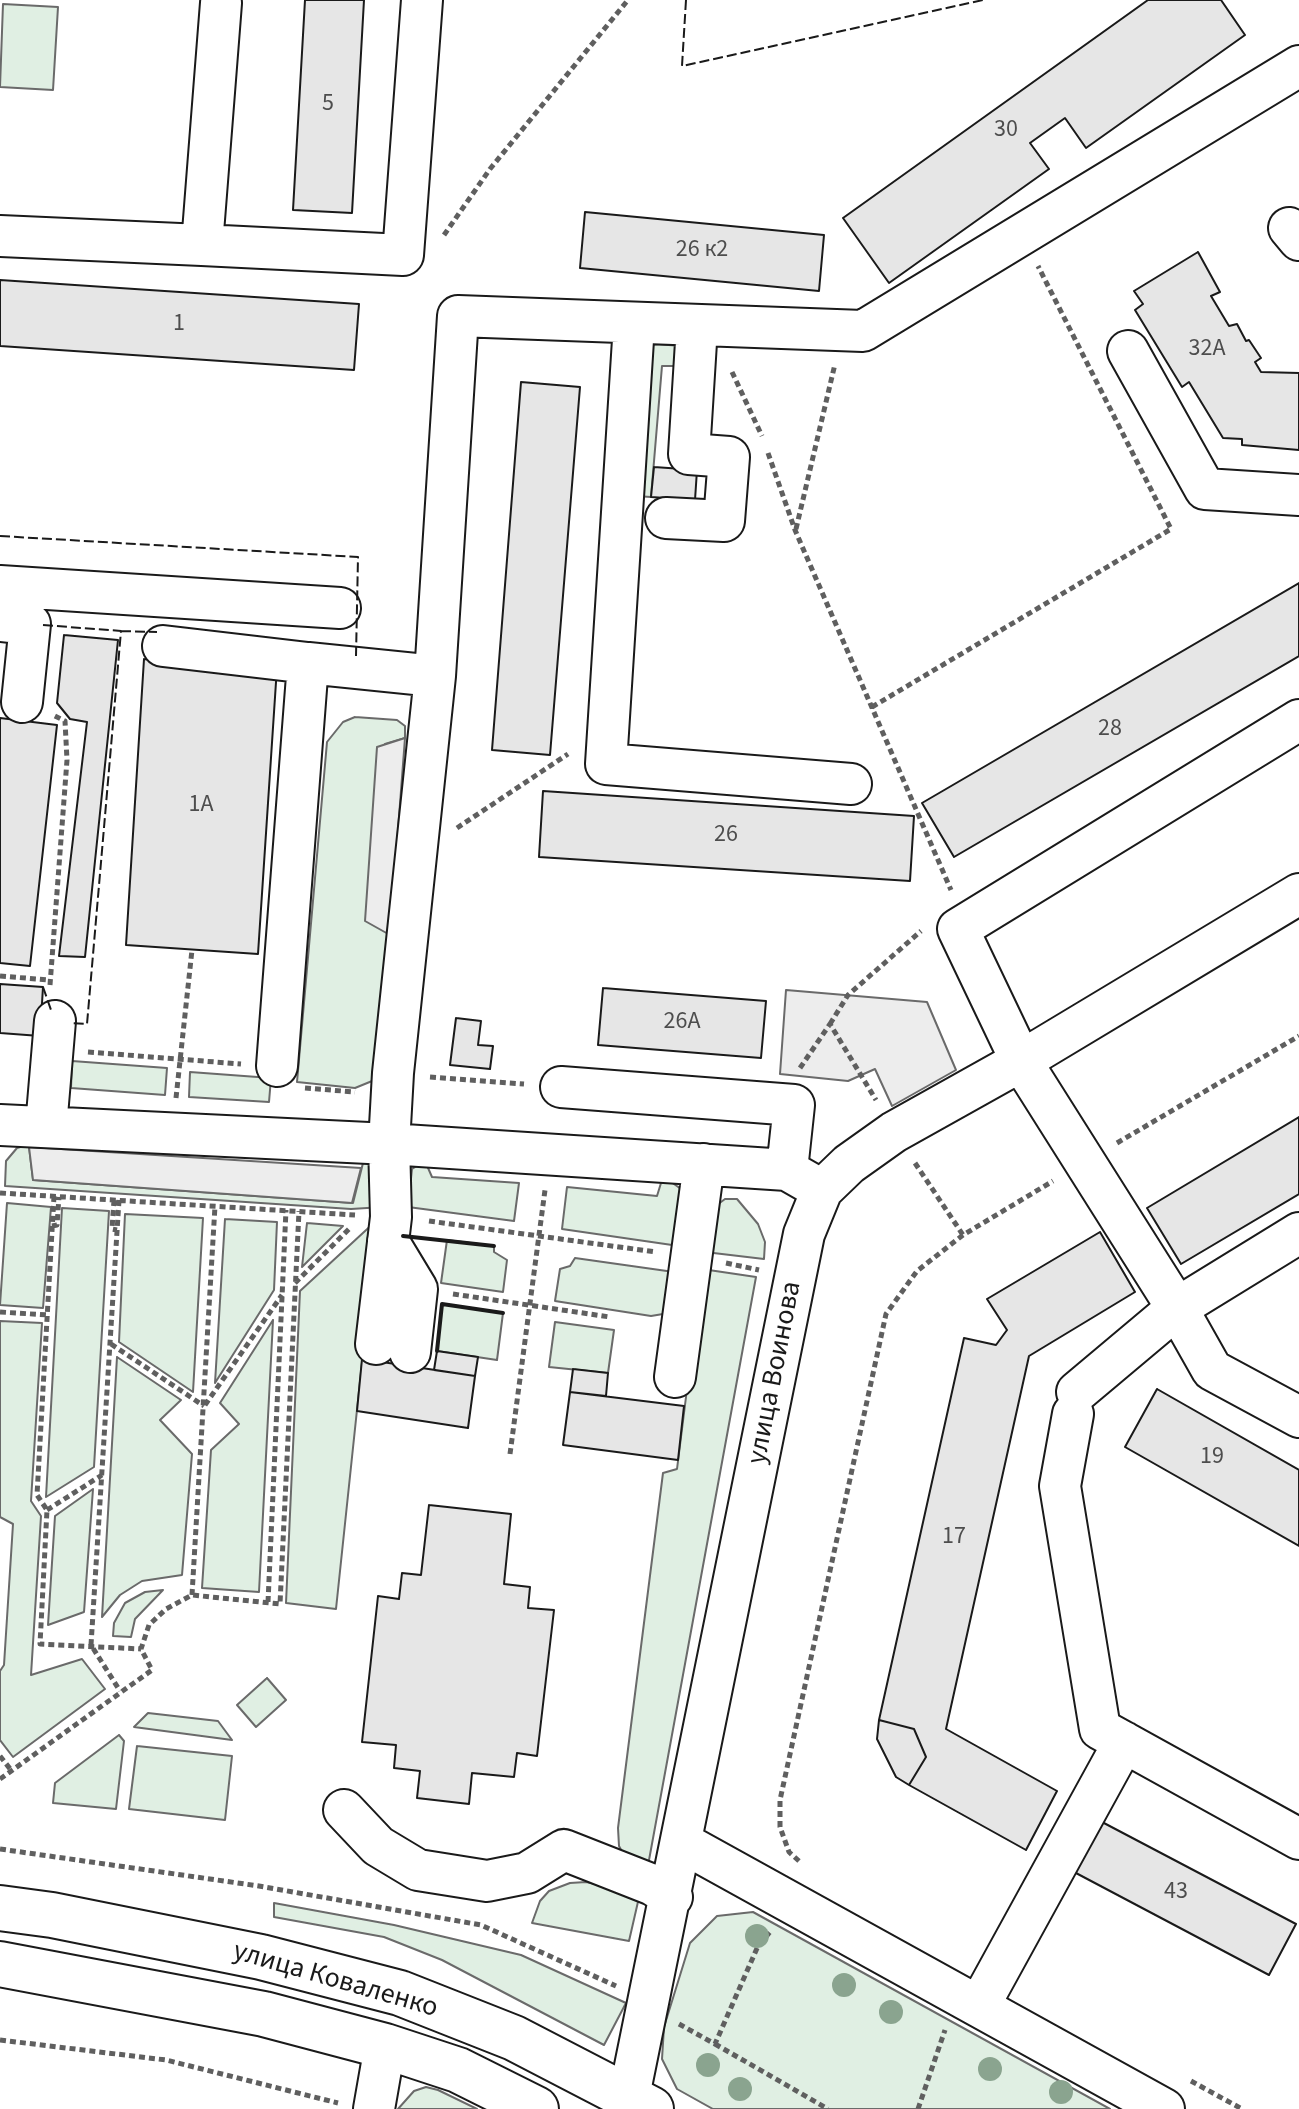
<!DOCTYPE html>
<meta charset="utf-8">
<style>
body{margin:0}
canvas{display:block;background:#fff}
</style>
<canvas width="1299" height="2109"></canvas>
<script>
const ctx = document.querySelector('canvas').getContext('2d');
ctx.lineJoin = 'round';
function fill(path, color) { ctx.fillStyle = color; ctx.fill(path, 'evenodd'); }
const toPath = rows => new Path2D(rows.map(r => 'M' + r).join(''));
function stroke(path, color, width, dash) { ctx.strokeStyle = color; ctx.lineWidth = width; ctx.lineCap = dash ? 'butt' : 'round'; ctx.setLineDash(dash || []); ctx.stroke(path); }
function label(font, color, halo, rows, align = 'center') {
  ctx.font = font + ' "Source Sans 3",sans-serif'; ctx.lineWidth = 6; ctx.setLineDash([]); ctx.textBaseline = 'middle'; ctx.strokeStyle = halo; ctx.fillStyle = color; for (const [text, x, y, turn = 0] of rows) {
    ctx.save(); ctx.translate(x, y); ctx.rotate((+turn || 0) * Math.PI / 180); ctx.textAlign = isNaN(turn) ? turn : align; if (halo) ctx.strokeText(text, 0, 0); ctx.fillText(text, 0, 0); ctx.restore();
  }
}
const green = toPath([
 [3,4,58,7,53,90,0,87,3,4],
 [655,344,682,346,679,366,662,366,651,497,635,496,647,348,655,344],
 [355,717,397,720,405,726,405,738,385,744,390,935,377,1079,355,1088,297,1082,327,742,343,722,355,717],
 [72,1061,167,1068,165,1095,71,1088,72,1061],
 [190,1072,271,1078,269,1102,189,1097,190,1072],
 [24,1146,29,1147,33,1180,353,1203,363,1163,375,1163,383,1207,351,1209,5,1186,6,1161,17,1148,24,1146],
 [425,1161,432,1177,519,1183,514,1221,408,1207,412,1169,425,1161],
 [667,1179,681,1189,679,1246,562,1229,567,1187,657,1196,661,1183,667,1179],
 [725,1199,737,1199,758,1224,765,1242,764,1259,705,1252,717,1205,725,1199],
 [7,1203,51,1207,43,1308,0,1305,7,1203],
 [62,1208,109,1211,94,1467,46,1497,62,1208],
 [125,1214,203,1218,193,1392,119,1342,125,1214],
 [225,1219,277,1222,274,1290,215,1383,225,1219],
 [377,1220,336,1609,286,1603,300,1291,377,1220],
 [307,1223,343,1226,302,1267,307,1223],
 [447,1240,494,1246,494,1252,507,1260,503,1292,441,1283,447,1240],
 [575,1258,681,1273,673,1307,663,1314,651,1316,555,1301,560,1269,570,1266,575,1258],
 [702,1269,756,1277,647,1871,626,1859,619,1846,618,1828,663,1473,677,1469,702,1269],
 [442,1304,503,1313,497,1360,437,1351,442,1304],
 [273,1320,259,1592,202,1588,211,1450,239,1424,220,1403,273,1320],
 [0,1321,42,1323,31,1501,41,1516,31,1675,82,1659,105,1689,13,1757,0,1740,0,1671,4,1665,13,1524,0,1517,0,1321],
 [555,1322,614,1330,608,1373,549,1367,555,1322],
 [117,1357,181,1400,160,1420,192,1454,182,1575,142,1581,120,1595,102,1617,117,1357],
 [93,1489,84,1612,48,1625,55,1516,93,1489],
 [163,1590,135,1619,131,1637,113,1636,114,1623,125,1603,145,1592,163,1590],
 [267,1678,286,1700,256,1727,237,1705,267,1678],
 [148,1713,218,1721,232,1740,134,1727,148,1713],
 [119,1735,124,1741,116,1809,53,1803,55,1783,119,1735],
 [137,1746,232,1756,225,1820,129,1809,137,1746],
 [586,1882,640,1893,629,1941,532,1923,540,1901,549,1891,570,1883,586,1882],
 [274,1903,394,1925,521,1955,626,2003,604,2045,442,1960,384,1937,274,1917,274,1903],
 [753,1912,1110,2109,713,2109,677,2089,662,2059,664,2027,690,1943,717,1916,753,1912],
 [426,2087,438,2090,477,2109,398,2109,414,2091,426,2087]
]);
const parking = toPath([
 [405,738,390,935,365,921,377,747,405,738],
 [786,990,927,1002,956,1070,892,1106,875,1069,848,1081,780,1074,786,990],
 [29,1147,361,1168,352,1203,33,1180,29,1147]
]);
const building = toPath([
 [305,0,364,0,352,213,293,210,305,0],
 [1148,0,1221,0,1245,35,1086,148,1065,118,1030,143,1049,169,889,283,843,218,1148,0],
 [585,212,824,235,819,291,580,268,585,212],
 [1198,252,1220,292,1211,296,1229,326,1237,324,1246,341,1249,340,1261,358,1255,362,1261,372,1299,373,1299,450,1242,445,1242,439,1223,438,1189,382,1182,387,1135,310,1143,304,1134,291,1198,252],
 [0,280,359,304,354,370,0,346,0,280],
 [521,382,580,387,550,755,492,750,521,382],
 [654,467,697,470,695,500,651,497,654,467],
 [1299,583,1299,656,954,857,922,803,1299,583],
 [64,635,118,640,85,957,59,956,87,722,70,719,57,703,64,635],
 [144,659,277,667,258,954,126,945,144,659],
 [0,718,57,725,30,966,0,963,0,718],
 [543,791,914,816,910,881,539,857,543,791],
 [0,984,43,987,40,1036,0,1033,0,984],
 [603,988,766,1001,761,1058,598,1045,603,988],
 [456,1018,481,1021,478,1045,493,1046,490,1069,450,1065,456,1018],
 [1299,1117,1299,1194,1181,1264,1147,1208,1299,1117],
 [1100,1232,1135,1292,1029,1356,946,1729,1057,1791,1026,1850,909,1785,926,1757,914,1729,879,1720,964,1338,996,1345,1007,1330,987,1299,1100,1232],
 [437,1351,478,1357,475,1376,434,1370,437,1351],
 [362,1359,475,1376,468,1428,357,1411,362,1359],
 [573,1369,608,1373,606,1396,570,1392,573,1369],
 [1157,1389,1299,1470,1299,1546,1125,1447,1157,1389],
 [570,1392,684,1406,678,1460,563,1445,570,1392],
 [429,1505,511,1514,504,1584,530,1587,528,1608,554,1610,537,1756,517,1753,514,1777,472,1773,469,1804,417,1798,420,1771,394,1768,396,1745,362,1742,378,1596,399,1599,402,1573,421,1575,429,1505],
 [879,1720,914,1729,926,1757,909,1785,896,1777,877,1739,879,1720],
 [1083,1812,1296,1924,1269,1975,1057,1863,1083,1812]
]);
const path = toPath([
 [444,235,490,169,628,0],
 [732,372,762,436],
 [768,453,795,530,951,890],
 [796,529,835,364],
 [872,707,1171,529,1038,266],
 [457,828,568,754],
 [0,976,49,980],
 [50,985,67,760,65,721,53,715],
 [830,1024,848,995,921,931],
 [88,1052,241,1064],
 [800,1068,830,1024,876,1100],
 [430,1077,524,1084],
 [305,1088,355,1092],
 [176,1098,192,950],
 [1117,1143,1299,1036],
 [915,1163,963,1235],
 [0,1193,355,1215],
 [54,1196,37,1495,47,1510,40,1644,141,1649],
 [114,1200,112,1229,117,1230],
 [119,1200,91,1645,120,1691],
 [429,1221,656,1252],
 [52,1226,57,1225,59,1197],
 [726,1263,759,1270],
 [295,1283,350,1228],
 [453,1294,610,1317],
 [0,1312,48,1315],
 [111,1344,204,1406],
 [205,1405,282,1295],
 [510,1454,545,1190],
 [47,1510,102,1475],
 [192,1595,215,1206],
 [268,1602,286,1210],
 [0,1756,11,1770],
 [0,1779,152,1670,141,1649,149,1625,166,1609,192,1595,280,1604,299,1211],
 [0,1849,259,1886,481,1925,616,1986],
 [799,1861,789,1852,780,1827,780,1800,886,1314,917,1271,963,1235,1053,1181],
 [679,2024,715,2044,758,1946,770,1932],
 [0,2040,166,2060,338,2103],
 [715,2044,828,2109],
 [1191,2081,1242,2109],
 [918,2109,945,2030]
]);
const minor = toPath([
 [1289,228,1299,240],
 [0,236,202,245,221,3],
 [202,245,403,255,422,0],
 [634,324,606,764,851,784],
 [1128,351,1205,489,1299,495],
 [666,518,724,521,729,457,689,454,697,326],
 [0,586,340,608],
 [0,621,30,624,22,702],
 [163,646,308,663],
 [1299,720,958,929,1021,1061,1177,1308,1299,1233],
 [277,1066,308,663,435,676],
 [561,1087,794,1105,787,1170],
 [0,1125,389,1144,787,1170,822,1190],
 [46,1127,55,1021],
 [388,1241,417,1289,410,1352],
 [376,1344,391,1217,389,1144,393,1073,435,676,458,316,863,331,1299,66],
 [675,1377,704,1164],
 [1077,1392,1177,1308,1212,1370,1299,1417],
 [1073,1414,1060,1486,1100,1729,1299,1839],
 [344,1810,378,1846,418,1870,487,1881,527,1873,564,1850,653,1885,672,1897],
 [683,1843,1164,2109],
 [979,2006,1124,1742],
 [629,2096,804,1234,822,1190,849,1164,894,1132,1021,1061,1299,894],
 [374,2109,385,2046]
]);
const major = toPath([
 [0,1908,52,1915,261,1957,400,1993,514,2038,651,2109],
 [0,1964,264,2014,385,2046,458,2070,536,2109]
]);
const fence = toPath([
 [686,0,682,66,983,0],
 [0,536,358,557,356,656],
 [43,625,121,631,87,1024,71,1023],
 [121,631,157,632],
 [43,987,51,1010]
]);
const wall = toPath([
 [403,1236,494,1246],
 [437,1351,442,1304,503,1313]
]);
const trees = [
 [757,1936],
 [844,1985],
 [891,2012],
 [708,2065],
 [990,2069],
 [740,2089],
 [1061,2092]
];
const numberNames = [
 ["5",328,105],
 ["30",1006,131],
 ["26 к2",702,251],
 ["1",179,325],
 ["32А",1207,350],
 ["28",1110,730],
 ["1А",201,806],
 ["26",726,836],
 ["26А",682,1023],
 ["19",1212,1458],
 ["17",954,1538],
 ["43",1176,1893]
];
const streetNames = [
 ["улица Воинова",776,1373,-79],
 ["улица Коваленко",335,1981,16]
];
fill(green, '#e0efe3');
stroke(green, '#6a6a6a', 2);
fill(parking, '#ededed');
stroke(parking, '#6a6a6a', 2);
fill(building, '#e6e6e6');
stroke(building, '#1a1a1a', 2);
stroke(minor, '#1a1a1a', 44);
stroke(major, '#1a1a1a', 48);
stroke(path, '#5f5f5f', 5, [6, 4]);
stroke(minor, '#fff', 40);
stroke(major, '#fff', 44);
stroke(fence, '#1a1a1a', 2, [10, 4]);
stroke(wall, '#1a1a1a', 4);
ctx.fillStyle = '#8aa48f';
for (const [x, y] of trees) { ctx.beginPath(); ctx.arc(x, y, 12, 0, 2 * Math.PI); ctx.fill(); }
label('24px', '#4d4d4d', null, numberNames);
label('28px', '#1a1a1a', '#fff', streetNames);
</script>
